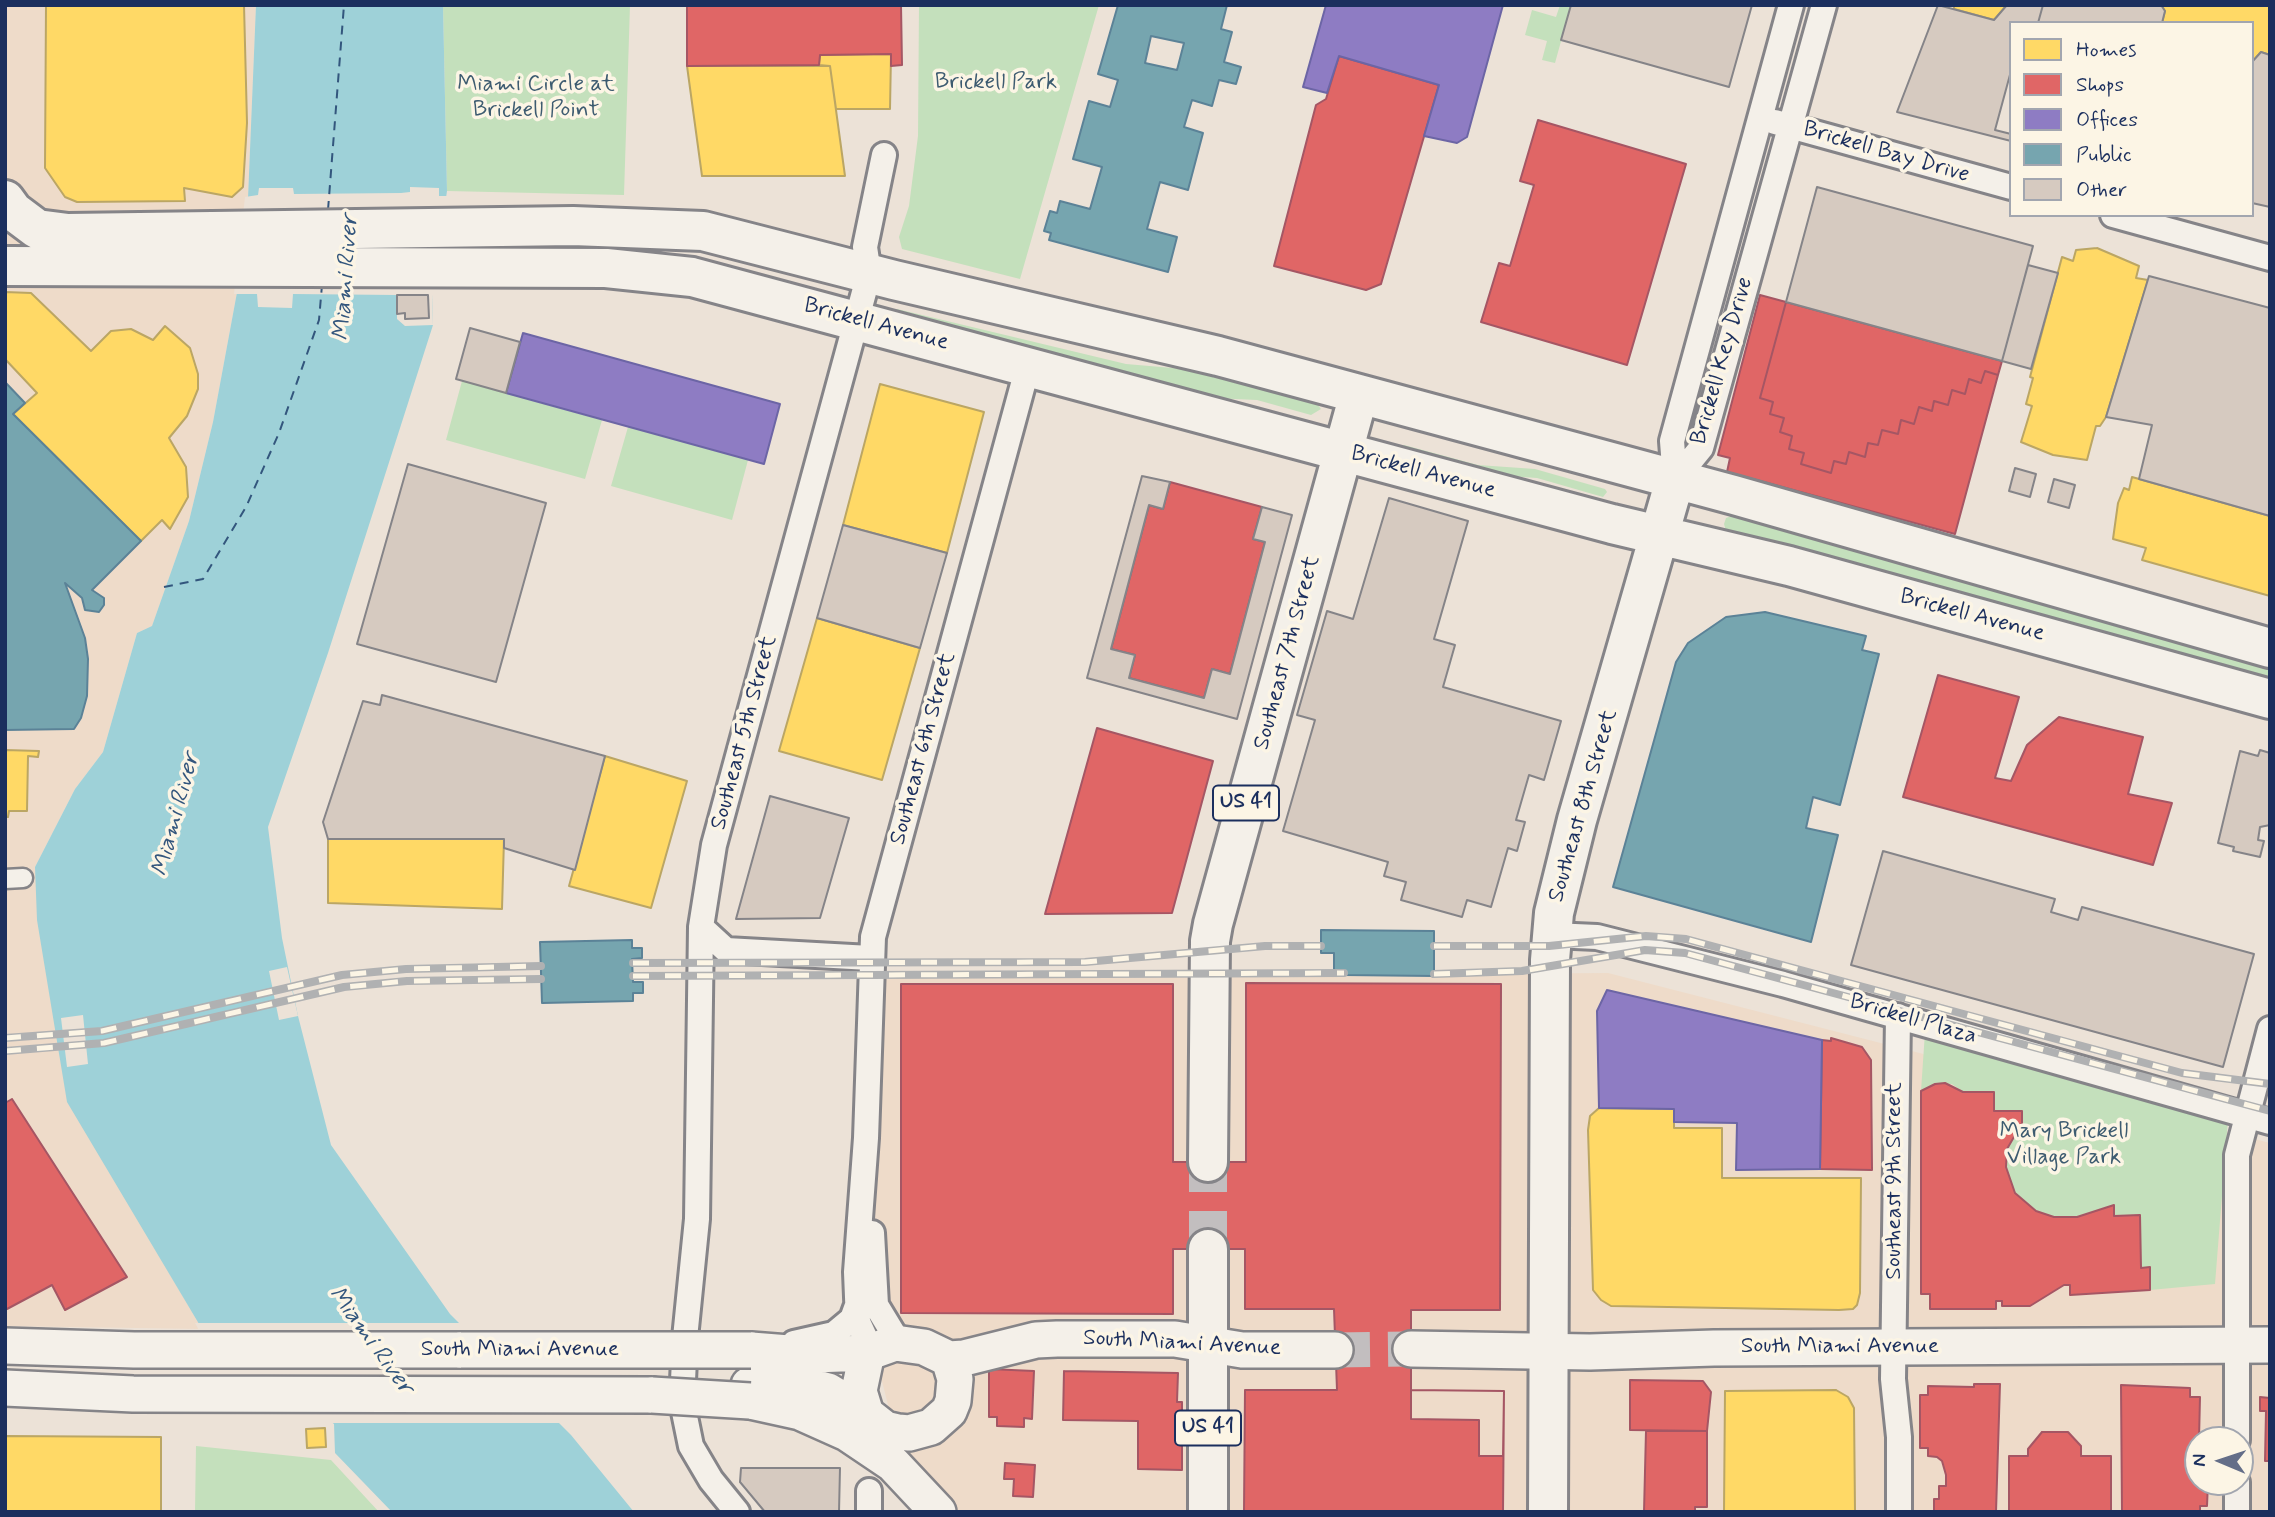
<!DOCTYPE html>
<style>
body{margin:0}
#map{position:relative;width:2275px;height:1517px;overflow:hidden;background:#ece2d7;font-family:Mynerve,sans-serif}
canvas{display:block}
.frame{position:absolute;inset:0;border:7px solid #1b2f5e;pointer-events:none}
.legend{position:absolute;left:2009px;top:21px;width:245px;height:196px;box-sizing:border-box;background:#fcf5e5;border:2px solid #a2a6af;margin:0;padding:9px 12px;list-style:none;font-size:21px;color:#1b2f5e}
.legend li{display:flex;align-items:center;gap:14px;height:35px}
.legend b{width:35px;border:2px solid #a2a6af}
.north{position:absolute;left:2184px;top:1426px;width:70px;height:70px;box-sizing:border-box;background:#fcf5e5;border:2px solid #a2a6af;border-radius:50%;rotate:272deg;font-size:19px;font-weight:700;line-height:28px;text-align:center;color:#1b2f5e}
.north::after{content:'';display:block;margin:auto;width:24px;height:32px;background:#646e88;clip-path:polygon(50% 0,100% 100%,50% 72%,0 100%)}
</style>
<div id="map">
<canvas width="2275" height="1517"></canvas>
<div class="frame"></div>
<ul class="legend">
<li><b style="height:19px;background:#ffd966"></b>Homes</li>
<li><b style="height:19px;background:#e06666"></b>Shops</li>
<li><b style="height:19px;background:#8e7cc3"></b>Offices</li>
<li><b style="height:19px;background:#76a5af"></b>Public</li>
<li><b style="height:19px;background:#d6cac0"></b>Other</li>
</ul>
<div class="north">N</div>
</div>
<script>
const ctx = document.querySelector('canvas').getContext('2d');
ctx.lineJoin = 'round';
function fill(path, color) { ctx.fillStyle = color; ctx.fill(path, 'evenodd'); }
const toPath = rows => new Path2D(rows.map(r => 'M' + r).join(''));
function stroke(path, color, width, dash) { ctx.strokeStyle = color; ctx.lineWidth = width; ctx.lineCap = dash ? 'butt' : 'round'; ctx.setLineDash(dash || []); ctx.stroke(path); }
function label(font, color, halo, rows, align = 'center') {
  ctx.font = font + ' Mynerve,sans-serif'; ctx.lineWidth = 7; ctx.setLineDash([]); ctx.textBaseline = 'middle'; ctx.strokeStyle = halo; ctx.fillStyle = color; for (const [text, x, y, turn = 0] of rows) {
    ctx.save(); ctx.translate(x, y); ctx.rotate((+turn || 0) * Math.PI / 180); ctx.textAlign = isNaN(turn) ? turn : align; if (halo) ctx.strokeText(text, 0, 0); ctx.fillText(text, 0, 0); ctx.restore();
  }
}
const built = toPath([
 [5,5,256,5,248,198,238,287,213,422,189,521,152,626,137,633,103,752,75,789,35,867,151,1241,202,1329,5,1326],
 [1608,973,2270,1143,2270,1512,925,1512,908,1485,863,1305,872,978],
 [2198,1440,2240,1440,2240,1482,2198,1482]
]);
const green = toPath([
 [443,5,630,5,624,195,447,191],
 [919,5,1099,5,1020,279,902,249,899,237,909,206,918,136],
 [1560,5,1571,5,1555,63,1542,60,1547,41,1525,35,1532,10,1556,17],
 [897,309,1126,364,1208,371,1314,400,1321,409,1311,415,1257,400,1212,398,897,313,894,311],
 [462,381,602,420,585,479,446,440],
 [628,427,748,460,732,520,611,486],
 [1404,445,1478,465,1535,469,1605,489,1607,492,1603,497,1537,478,1479,474,1400,449],
 [1734,515,2270,662,2270,687,1733,534,1726,531,1724,524,1726,518],
 [1925,1032,2228,1120,2215,1284,2150,1290,2150,1268,2141,1268,2140,1215,2114,1216,2113,1205,2077,1217,1991,1283,1994,1092,1963,1092,1952,1084,1939,1084,1921,1091],
 [196,1446,331,1460,379,1512,195,1512]
]);
const water = toPath([
 [256,5,443,5,447,191,432,294,433,325,328,653,268,827,282,938,298,1016,331,1145,450,1314,571,1435,634,1512,392,1512,335,1453,334,1424,267,1372,202,1329,67,1102,37,920,35,867,75,789,103,752,137,633,152,626,189,521,213,422,238,287,248,198]
]);
const pier = toPath([
 [410,187,439,188,439,196,450,196,436,294,432,295,433,325,405,326,397,319,397,295,293,294,292,308,258,307,257,294,234,294,245,197,258,195,259,188,293,188,294,194,401,193,410,192],
 [287,967,298,1016,279,1020,269,971],
 [83,1015,88,1064,67,1067,61,1018],
 [195,1323,464,1323,562,1423,327,1423,264,1375,200,1332]
]);
const homes = toPath([
 [46,5,244,5,247,123,243,187,232,197,184,188,185,201,77,202,65,197,45,168,46,5],
 [1954,5,2007,5,1994,20,1954,9,1954,5],
 [2161,5,2270,5,2270,55,2261,52,2252,62,2252,23,2162,23,2165,11,2161,5],
 [891,54,890,109,836,109,830,66,819,65,820,55,891,54],
 [687,66,830,66,845,176,702,176,687,66],
 [2097,248,2139,266,2136,278,2148,280,2106,417,2100,426,2096,426,2087,460,2053,455,2021,442,2032,406,2026,404,2033,378,2030,377,2062,257,2073,261,2076,250,2097,248],
 [5,292,31,293,91,351,111,331,131,329,153,340,165,326,190,348,198,374,198,389,187,416,169,438,186,467,188,497,170,529,162,520,141,541,13,414,37,393,5,359,5,292],
 [880,384,984,412,947,553,843,525,880,384],
 [2132,477,2270,516,2270,596,2142,560,2146,548,2113,539,2118,503,2124,488,2129,490,2132,477],
 [817,618,920,648,882,780,779,751,817,618],
 [5,750,39,751,38,757,28,756,27,811,9,811,8,817,5,817,5,750],
 [605,756,687,781,651,908,569,886,605,756],
 [328,839,504,839,502,909,328,903,328,839],
 [1599,1108,1674,1109,1674,1128,1722,1128,1722,1178,1861,1178,1860,1293,1857,1305,1853,1309,1839,1310,1611,1306,1601,1300,1593,1290,1588,1130,1590,1116,1599,1108],
 [1836,1390,1848,1397,1854,1408,1855,1512,1724,1512,1725,1391,1836,1390],
 [325,1428,326,1447,307,1448,306,1429,325,1428],
 [5,1436,161,1437,161,1512,5,1512,5,1436]
]);
const shops = toPath([
 [687,5,901,5,902,65,891,66,891,54,820,55,819,65,687,66,687,5],
 [1339,56,1439,85,1381,284,1366,290,1274,266,1316,105,1326,99,1339,56],
 [1538,120,1686,164,1627,365,1481,322,1499,263,1510,266,1534,185,1520,181,1538,120],
 [1760,295,1786,302,1760,398,1773,402,1770,414,1784,418,1780,432,1792,436,1789,449,1804,453,1801,464,1831,473,1834,461,1846,464,1849,452,1865,457,1868,443,1878,445,1882,430,1898,434,1901,420,1914,424,1919,407,1932,411,1934,401,1948,405,1952,390,1965,394,1969,379,1981,383,1985,371,1998,375,1955,534,1727,472,1730,458,1718,455,1760,295],
 [1786,302,2002,361,1998,375,1985,371,1981,383,1969,379,1965,394,1952,390,1948,405,1934,401,1932,411,1919,407,1914,424,1901,420,1898,434,1882,430,1878,445,1868,443,1865,457,1849,452,1846,464,1834,461,1831,473,1801,464,1804,453,1789,449,1792,436,1780,432,1784,418,1770,414,1773,402,1760,398,1786,302],
 [1170,482,1262,507,1253,539,1265,542,1230,674,1212,669,1204,698,1129,678,1135,655,1111,649,1149,505,1163,509,1170,482],
 [1938,675,2019,697,1995,778,2011,781,2027,745,2059,717,2143,737,2128,794,2172,803,2153,865,1903,797,1938,675],
 [1097,728,1213,761,1172,913,1045,914,1097,728],
 [1246,983,1501,984,1500,1310,1411,1310,1411,1390,1504,1391,1503,1512,1244,1512,1245,1390,1337,1390,1334,1309,1245,1309,1245,1249,1173,1249,1173,1314,901,1313,901,984,1173,984,1173,1162,1246,1162,1246,983],
 [1831,1038,1862,1047,1871,1060,1872,1170,1820,1169,1822,1040,1831,1041,1831,1038],
 [1945,1083,1963,1092,1994,1092,1994,1111,2022,1111,2022,1123,2007,1149,2006,1167,2015,1193,2036,1211,2054,1217,2077,1217,2114,1205,2114,1216,2140,1215,2141,1268,2150,1267,2150,1290,2070,1295,2070,1285,2064,1285,2030,1306,2002,1306,2002,1301,1996,1301,1996,1309,1930,1309,1930,1294,1921,1294,1921,1091,1935,1084,1945,1083],
 [12,1099,127,1277,65,1310,52,1285,7,1309,5,1306,5,1103,12,1099],
 [989,1369,1034,1371,1032,1419,1024,1418,1024,1427,997,1426,997,1417,989,1417,989,1369],
 [1064,1371,1178,1373,1177,1402,1182,1402,1182,1470,1138,1469,1138,1421,1063,1420,1064,1371],
 [1630,1380,1703,1381,1711,1392,1707,1431,1630,1430,1630,1380],
 [1974,1384,2000,1384,1996,1512,1934,1512,1934,1499,1939,1499,1939,1486,1946,1486,1946,1475,1942,1461,1937,1457,1928,1456,1928,1448,1920,1448,1920,1395,1928,1395,1928,1386,1974,1387,1974,1384],
 [2121,1385,2190,1388,2190,1397,2200,1397,2198,1482,2208,1482,2207,1506,2200,1506,2200,1512,2122,1512,2121,1385],
 [1411,1390,1504,1391,1503,1456,1479,1456,1479,1420,1411,1419,1411,1390],
 [2260,1397,2270,1398,2270,1461,2265,1461,2266,1411,2260,1411,2260,1397],
 [1646,1431,1707,1431,1707,1507,1695,1507,1695,1512,1644,1512,1646,1431],
 [2042,1432,2068,1432,2081,1446,2081,1456,2111,1456,2111,1512,2009,1512,2009,1456,2028,1456,2028,1449,2042,1432],
 [1005,1463,1035,1465,1033,1497,1013,1496,1014,1479,1004,1479,1005,1463]
]);
const offices = toPath([
 [1326,5,1503,5,1467,137,1457,143,1424,136,1439,85,1339,56,1327,93,1303,87,1326,5],
 [523,333,780,404,764,464,506,393,523,333],
 [1607,990,1822,1040,1820,1169,1736,1170,1737,1123,1674,1122,1674,1109,1599,1108,1597,1011,1607,990]
]);
const public = toPath([
 [1118,5,1227,5,1221,29,1232,32,1224,62,1241,67,1236,84,1219,80,1212,106,1192,100,1184,127,1203,133,1188,190,1160,182,1147,229,1177,237,1168,272,1049,240,1051,233,1044,231,1050,211,1057,213,1060,201,1090,209,1102,167,1073,159,1089,101,1110,107,1118,80,1098,74,1118,5],
 [1151,36,1184,43,1177,70,1145,63,1151,36],
 [5,382,25,403,13,414,141,541,92,590,104,598,104,605,99,612,85,610,82,598,65,583,85,638,88,659,87,696,81,718,74,729,5,730,5,382],
 [1765,612,1866,636,1862,650,1879,654,1840,805,1813,797,1806,828,1838,835,1811,942,1613,887,1676,662,1688,643,1726,617,1765,612],
 [1321,930,1434,931,1434,976,1344,975,1344,970,1334,970,1334,953,1321,953,1321,930],
 [632,940,632,948,642,948,642,958,632,959,633,982,643,982,643,993,633,993,633,1001,542,1003,540,942,632,940]
]);
const ferry = toPath([
 [328,210,344,5],
 [164,587,203,579,246,507,279,433,319,320,322,285]
]);
const building = toPath([
 [1571,5,1752,5,1729,87,1561,40,1571,5],
 [1938,5,1994,20,2007,5,2043,5,2038,23,2011,23,2011,71,1995,130,2011,134,2011,141,1897,112,1938,5],
 [2043,5,2161,5,2165,11,2162,23,2038,23,2043,5],
 [2261,52,2270,55,2270,207,2252,203,2252,62,2261,52],
 [1817,187,2033,246,2002,361,1786,302,1817,187],
 [2028,265,2058,273,2031,369,2002,361,2028,265],
 [2149,276,2270,308,2270,516,2139,479,2152,425,2106,417,2149,276],
 [397,295,428,295,429,318,405,319,405,313,397,314,397,295],
 [470,328,520,342,506,393,456,379,470,328],
 [408,464,546,503,496,682,357,644,408,464],
 [2015,468,2036,474,2030,497,2009,491,2015,468],
 [1142,476,1170,482,1163,509,1149,505,1111,649,1135,655,1129,678,1204,698,1212,669,1230,674,1265,542,1253,539,1262,507,1292,515,1237,719,1087,678,1142,476],
 [2054,479,2075,485,2069,508,2048,502,2054,479],
 [1389,498,1468,521,1434,639,1455,645,1443,687,1561,721,1544,780,1529,775,1516,820,1525,822,1517,851,1508,848,1491,907,1467,900,1462,917,1401,900,1406,882,1384,876,1388,862,1283,831,1315,720,1297,715,1327,611,1353,619,1389,498],
 [843,525,947,553,920,648,817,618,843,525],
 [382,695,605,756,575,870,504,848,504,839,328,839,323,822,363,701,380,705,382,695],
 [2260,750,2270,753,2270,825,2260,827,2258,840,2264,841,2260,857,2233,851,2234,847,2218,843,2240,751,2258,756,2260,750],
 [770,796,849,818,820,918,736,919,770,796],
 [1883,851,2055,899,2051,912,2078,920,2082,907,2254,954,2223,1067,1851,965,1883,851],
 [741,1468,840,1468,839,1512,765,1512,740,1482,741,1468]
]);
const secondaryTunnel = toPath([
 [1335,1350,1411,1349]
]);
const primaryTunnel = toPath([
 [1208,1249,1208,1162]
]);
const pedestrian = toPath([
 [5,879,23,878]
]);
const minor = toPath([
 [1775,122,2011,187],
 [2113,215,2270,258],
 [1675,480,1701,448,1824,5],
 [1675,480,1672,441,1791,5],
 [701,927,726,950,870,958],
 [1552,935,1597,937,1783,984,2270,1122],
 [1898,1016,1893,1379,1899,1437,1899,1512],
 [872,1233,876,1305,899,1343],
 [794,1343,834,1334,852,1319,856,1308],
 [871,1350,858,1322,856,1272,866,1138,873,937,1028,366],
 [2237,1440,2237,1155,2270,1029],
 [869,1491,869,1512],
 [737,1512,711,1480,691,1446,682,1402,685,1338,697,1219,701,927,714,845,869,274,865,247,884,155],
 [2237,1512,2237,1482]
]);
const secondary = toPath([
 [5,1346,134,1350,461,1350],
 [1411,1349,1590,1352,1714,1348,2270,1345],
 [751,1350,814,1355,867,1353],
 [949,1359,955,1379,953,1401,949,1411,931,1427,909,1433,898,1432,885,1429,866,1414,859,1391,867,1353,895,1343,924,1347,949,1359,964,1358,1036,1340,1057,1339,1175,1339,1242,1350,1335,1350],
 [749,1385,812,1387,828,1391,866,1414],
 [5,1388,133,1394,652,1395],
 [750,1401,800,1412,847,1433,893,1464,938,1512]
]);
const primary = toPath([
 [5,200,13,211,37,229,68,233,573,226,703,231,894,280,1218,356,1734,495,2270,648],
 [5,266,606,268,692,277,1612,524,1789,566,2270,699],
 [1208,1162,1210,941,1213,924,1359,394],
 [1208,1512,1208,1249],
 [1548,1512,1550,960,1554,913,1577,820,1675,480]
]);
const rail = toPath([
 [1434,946,1549,946,1646,936,1686,939,2182,1073,2270,1084],
 [633,963,1085,962,1265,946,1321,946],
 [1434,974,1522,971,1645,950,1685,953,2270,1111],
 [633,976,1344,973],
 [5,1038,102,1031,342,975,406,969,541,966],
 [5,1051,104,1043,344,987,407,981,541,979]
]);
const secondaryBridge = toPath([
 [461,1350,751,1350],
 [652,1395,750,1401]
]);
const shields = [
 [1246,803,66],
 [1208,1428,66]
];
const shieldNames = [
 ["US 41",1246,803],
 ["US 41",1208,1428]
];
const parkNames = [
 ["Brickell Park",996,83],
 ["Miami Circle at",536,85],
 ["Brickell Point",536,111],
 ["Mary Brickell",2064,1132],
 ["Village Park",2064,1158]
];
const streetNames = [
 ["Brickell Bay Drive",1886,153,16],
 ["Brickell Avenue",876,325,15],
 ["Brickell Key Drive",1723,361,-74],
 ["Brickell Avenue",1423,473,15],
 ["Brickell Avenue",1972,616,15],
 ["Southeast 7th Street",1288,653,-75],
 ["Southeast 5th Street",745,733,-75],
 ["Southeast 6th Street",924,749,-75],
 ["Southeast 8th Street",1584,806,-74],
 ["Brickell Plaza",1913,1020,16],
 ["Southeast 9th Street",1895,1181,-90],
 ["South Miami Avenue",1182,1344,3],
 ["South Miami Avenue",1840,1347],
 ["South Miami Avenue",520,1350]
];
const waterNames = [
 ["Miami River",347,278,-86],
 ["Miami River",177,815,-75],
 ["Miami River",370,1341,54]
];
fill(built, '#eedbc9');
fill(green, '#c4e0bc');
fill(water, '#9ed1d8');
fill(pier, '#ece2d7');
fill(homes, '#ffd966');
stroke(homes, '#bba664', 2);
fill(shops, '#e06666');
stroke(shops, '#a55664', 2);
fill(offices, '#8e7cc3');
stroke(offices, '#6c65a5', 2);
fill(public, '#76a5af');
stroke(public, '#5b8297', 2);
stroke(ferry, '#33567d', 2, [9, 7]);
fill(building, '#d6cac0');
stroke(building, '#858488', 2);
stroke(secondaryTunnel, '#c2bebf', 35, [35, 18]);
stroke(primaryTunnel, '#c2bebf', 38, [38, 19]);
stroke(pedestrian, '#858488', 23);
stroke(minor, '#858488', 30);
stroke(secondary, '#858488', 40);
stroke(primary, '#858488', 44);
stroke(pedestrian, '#f4f0e9', 18);
stroke(minor, '#f4f0e9', 24);
stroke(secondary, '#f4f0e9', 35);
stroke(primary, '#f4f0e9', 38);
stroke(rail, '#b0b1b2', 8);
stroke(rail, '#fcf5e5', 5, [16]);
stroke(secondaryBridge, '#858488', 40, []);
stroke(secondaryBridge, '#f4f0e9', 35);
for (const [x, y, w] of shields) { const box = new Path2D(); box.roundRect(x - w / 2, y - 17.5, w, 35, 5); ctx.fillStyle = '#fcf5e5'; ctx.fill(box); stroke(box, '#1b2f5e', 2); }
label('bold 21px', '#1b2f5e', null, shieldNames);
label('23px', '#3d5b70', '#fcf5e5', parkNames);
label('23px', '#1b2f5e', '#fcf5e5', streetNames);
label('italic 24px', '#33567d', '#fcf5e5', waterNames);
</script>
